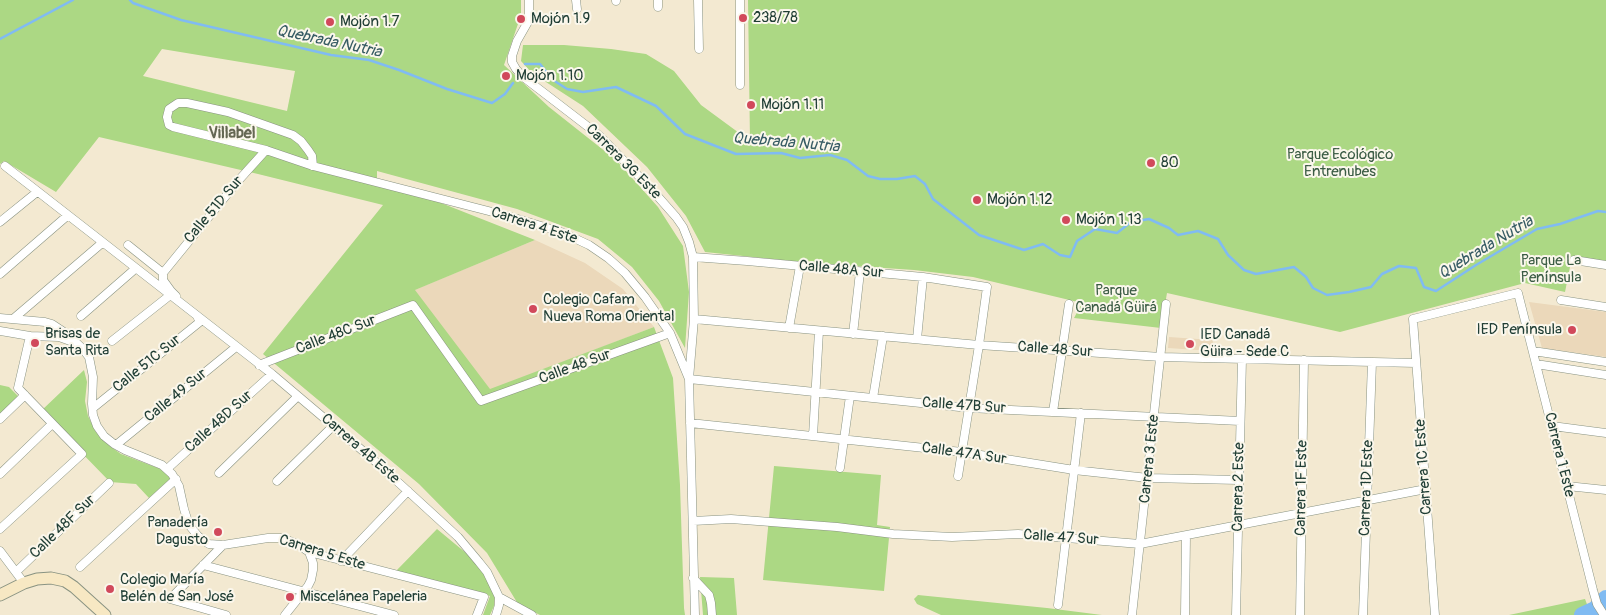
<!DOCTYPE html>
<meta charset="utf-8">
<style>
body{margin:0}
canvas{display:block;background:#f3e9d1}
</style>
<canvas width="1606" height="615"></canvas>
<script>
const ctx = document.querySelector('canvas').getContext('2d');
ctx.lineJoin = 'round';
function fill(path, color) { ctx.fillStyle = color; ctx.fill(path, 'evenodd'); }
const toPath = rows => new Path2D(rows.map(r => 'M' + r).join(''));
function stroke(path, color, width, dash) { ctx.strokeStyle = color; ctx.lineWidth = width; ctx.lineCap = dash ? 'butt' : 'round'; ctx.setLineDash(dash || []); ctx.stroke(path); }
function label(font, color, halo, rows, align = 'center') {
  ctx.font = font + ' Pangolin,sans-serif'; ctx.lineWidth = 4; ctx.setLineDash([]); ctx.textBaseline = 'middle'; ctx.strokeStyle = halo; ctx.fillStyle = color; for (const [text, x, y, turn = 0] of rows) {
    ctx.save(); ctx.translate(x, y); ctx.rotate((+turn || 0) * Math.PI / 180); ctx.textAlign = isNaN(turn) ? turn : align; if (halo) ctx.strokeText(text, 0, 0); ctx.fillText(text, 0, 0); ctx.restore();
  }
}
const built = toPath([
 [535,240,585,263,623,289,654,327,490,390,412,291],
 [1529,302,1606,312,1606,357,1542,348],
 [1169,337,1213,340,1212,351,1168,348]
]);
const green = toPath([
 [0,0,521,0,521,15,504,65,549,107,616,160,658,207,683,246,689,292,685,348,659,301,632,267,598,239,517,209,377,171,377,186,436,201,535,240,415,290,490,389,654,327,673,378,680,485,684,608,685,615,540,615,518,604,487,553,419,484,263,354,383,205,258,174,99,137,56,192,4,161,0,164],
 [162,49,295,71,287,111,143,76],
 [748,0,1606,0,1606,261,1572,257,1565,292,1525,283,1340,332,1167,293,1161,328,1074,318,1082,303,973,277,914,270,810,263,705,252,686,216,647,167,583,106,532,73,521,61,523,45,564,45,611,49,646,54,674,71,701,105,750,141],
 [84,370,87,382,85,401,88,416,96,432,111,447,121,454,163,470,171,478,149,498,136,484,110,482,41,411],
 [0,385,9,387,19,397,0,414],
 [774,466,881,475,877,525,890,527,884,591,763,580],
 [437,529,466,553,485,574,495,594,494,606,490,615,483,615,490,596,396,571],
 [700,577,734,578,737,615,703,615],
 [918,595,1047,608,1102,615,941,615,917,604,914,599],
 [1585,599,1591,615,1509,615]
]);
const stream = toPath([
 [130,0,133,3,181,20,331,55,369,60,399,70,447,89,492,103,505,94,513,83],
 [0,39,73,0],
 [525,64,540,64,553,80,567,89,583,92,616,87,656,106,685,134,736,154,781,153,800,158,830,155,847,160,868,176,880,179,897,179,915,176,925,184,933,199,979,235,1024,250,1043,244,1060,255,1070,257,1077,241,1095,229,1117,233,1131,222,1149,219,1169,228,1178,235,1198,231,1218,239,1228,255,1244,270,1256,274,1294,267,1306,277,1313,288,1327,295,1349,292,1371,287,1382,274,1399,266,1416,268,1424,287,1436,291,1476,265,1537,229,1560,224,1598,211,1606,212]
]);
const river = toPath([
 [1582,615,1595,609,1606,598]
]);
const street = toPath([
 [529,0,529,20,517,41,512,56,512,62,516,69,522,76,600,136,653,191,676,217,683,227,689,242,693,257,694,319,689,379,695,615],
 [576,0,577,9],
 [616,0,616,1],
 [658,0,658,7],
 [698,0,699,49],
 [740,85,740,0],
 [5,166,272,374,376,462,458,537,479,562,487,572,499,597,499,605,496,615],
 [313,166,312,156,308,150,301,141,293,135,228,112,187,103,178,103,169,109,167,117,169,125,173,127,266,150,313,166,508,216,561,232,589,245,608,258,625,273,645,297,670,333,689,379],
 [0,222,37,192],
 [128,245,163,273],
 [693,257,747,261,923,277,987,287,979,345,958,476],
 [1574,260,1606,265],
 [163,273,163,280,171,291,176,296],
 [163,273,238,181,266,150],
 [0,274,67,216],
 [1561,300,1606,307],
 [81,316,135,269],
 [0,318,45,322,52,324,67,334,83,349,89,357,93,377,92,404,93,415,97,426,104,436,114,444,125,450,162,465,172,474,179,486,184,509,189,525,198,536,204,541,209,544,223,545,268,538,282,538,297,544,309,552,484,597,477,615],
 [13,319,102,243],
 [694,319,979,345,1161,357,1416,363],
 [789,328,800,266],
 [0,331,30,336,59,337,73,342],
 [853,334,860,272],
 [917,339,923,277],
 [112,341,169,296],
 [1533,351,1606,362],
 [1536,364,1606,375],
 [259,365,413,305,481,401,670,333],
 [689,379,969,408,1240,421],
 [873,398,883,336],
 [93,408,201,321,198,318],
 [1053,412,1069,304],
 [0,419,25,395],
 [690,423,962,452,1074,470,1148,478,1239,480],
 [1552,426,1606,433],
 [813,436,819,331],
 [116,445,236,347],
 [840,468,850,396],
 [167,469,272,374],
 [219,473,298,396],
 [0,474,52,424],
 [277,481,333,426],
 [1567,486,1606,490],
 [693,521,731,519,837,527,893,534,952,537,1018,534,1140,544,1426,489],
 [0,529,82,454,18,388,30,336],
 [223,545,170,599,226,615],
 [0,551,24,583],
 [341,561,408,491],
 [203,565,394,615],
 [80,567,176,479],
 [16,572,109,483],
 [693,578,709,595,711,603,712,615],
 [499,597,532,615],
 [1058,605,1081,413],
 [285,615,308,586,311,580,313,570,313,563,309,552],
 [1132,615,1166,304],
 [1185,615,1186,536],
 [1236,615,1242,359],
 [1300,615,1304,360],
 [1363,615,1372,362],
 [1435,615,1413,319,1518,293,1593,590,1597,604,1604,615]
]);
const secondary = toPath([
 [0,595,24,583,37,579,51,578,65,581,74,587,105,615]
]);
const markers = [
 [743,18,5,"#d1495b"],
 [521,19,5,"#d1495b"],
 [330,22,5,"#d1495b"],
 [506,76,5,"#d1495b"],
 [751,105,5,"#d1495b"],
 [1151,163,5,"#d1495b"],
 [977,200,5,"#d1495b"],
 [1066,220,5,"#d1495b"],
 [533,309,5,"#d1495b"],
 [1572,330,5,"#d1495b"],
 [35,343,5,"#d1495b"],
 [1190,344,5,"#d1495b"],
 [218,532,5,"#d1495b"],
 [110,589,5,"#d1495b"],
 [290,597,5,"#d1495b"]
];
const poiNames = [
 ["238/78",753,18],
 ["Mojón 1.9",531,19],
 ["Mojón 1.7",340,22],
 ["Mojón 1.10",516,76],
 ["Mojón 1.11",761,105],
 ["80",1161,163],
 ["Mojón 1.12",987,200],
 ["Mojón 1.13",1076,220],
 ["Colegio Cafam",543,300],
 ["Nueva Roma Oriental",543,317],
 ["IED Península",1562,330,"right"],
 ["Brisas de",45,334],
 ["Santa Rita",45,351],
 ["IED Canadá",1200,335],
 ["Güira - Sede C",1200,352],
 ["Panadería",208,523,"right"],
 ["Dagusto",208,540,"right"],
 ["Colegio María",120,580],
 ["Belén de San José",120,597],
 ["Miscelánea Papeleria",300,597]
];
const parkNames = [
 ["Parque Ecológico",1340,155],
 ["Entrenubes",1340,172],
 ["Parque La",1551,261],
 ["Península",1551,278],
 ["Parque",1116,291],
 ["Canadá Güirá",1116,308]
];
const streetNames = [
 ["Carrera 3G Este",623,162,45],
 ["Calle 51D Sur",214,210,-50],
 ["Carrera 4 Este",534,226,18],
 ["Calle 48A Sur",841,270,5],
 ["Calle 48C Sur",336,335,-21],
 ["Calle 48 Sur",1055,350,4],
 ["Calle 51C Sur",147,364,-39],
 ["Calle 48 Sur",575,367,-20],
 ["Calle 49 Sur",176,396,-39],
 ["Calle 47B Sur",964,406,4],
 ["Calle 48D Sur",219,422,-42],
 ["Carrera 4B Este",360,449,41],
 ["Calle 47A Sur",964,454,8],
 ["Carrera 1 Este",1559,455,76],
 ["Carrera 3 Este",1150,459,-84],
 ["Carrera 1C Este",1424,467,-94],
 ["Carrera 2 Este",1239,487,-89],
 ["Carrera 1F Este",1302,488,-89],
 ["Carrera 1D Este",1367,488,-88],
 ["Calle 48F Sur",63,527,-44],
 ["Calle 47 Sur",1061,538,4],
 ["Carrera 5 Este",322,553,17]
];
const waterNames = [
 ["Quebrada Nutria",329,42,12],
 ["Quebrada Nutria",786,143,5],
 ["Quebrada Nutria",1486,248,-31]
];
const neighbourhoodNames = [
 ["Villabel",232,134]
];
fill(built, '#ebd8ba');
fill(green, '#acd884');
stroke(stream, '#80bbf2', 2.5);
stroke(river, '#80bbf2', 16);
stroke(street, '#899382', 9);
stroke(secondary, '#899382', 13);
stroke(street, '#fff', 8);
stroke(secondary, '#f7e8c3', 11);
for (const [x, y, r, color] of markers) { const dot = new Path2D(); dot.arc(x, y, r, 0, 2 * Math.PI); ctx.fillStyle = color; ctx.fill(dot); stroke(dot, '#fbf7ec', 2); }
label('15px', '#1f3d34', '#fbf7ec', poiNames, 'left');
label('15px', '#3b5c44', '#fbf7ec', parkNames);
label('15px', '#1f3d34', '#fbf7ec', streetNames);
label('italic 16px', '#375c64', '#fbf7ec', waterNames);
label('bold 16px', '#646752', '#fbf7ec', neighbourhoodNames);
</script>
